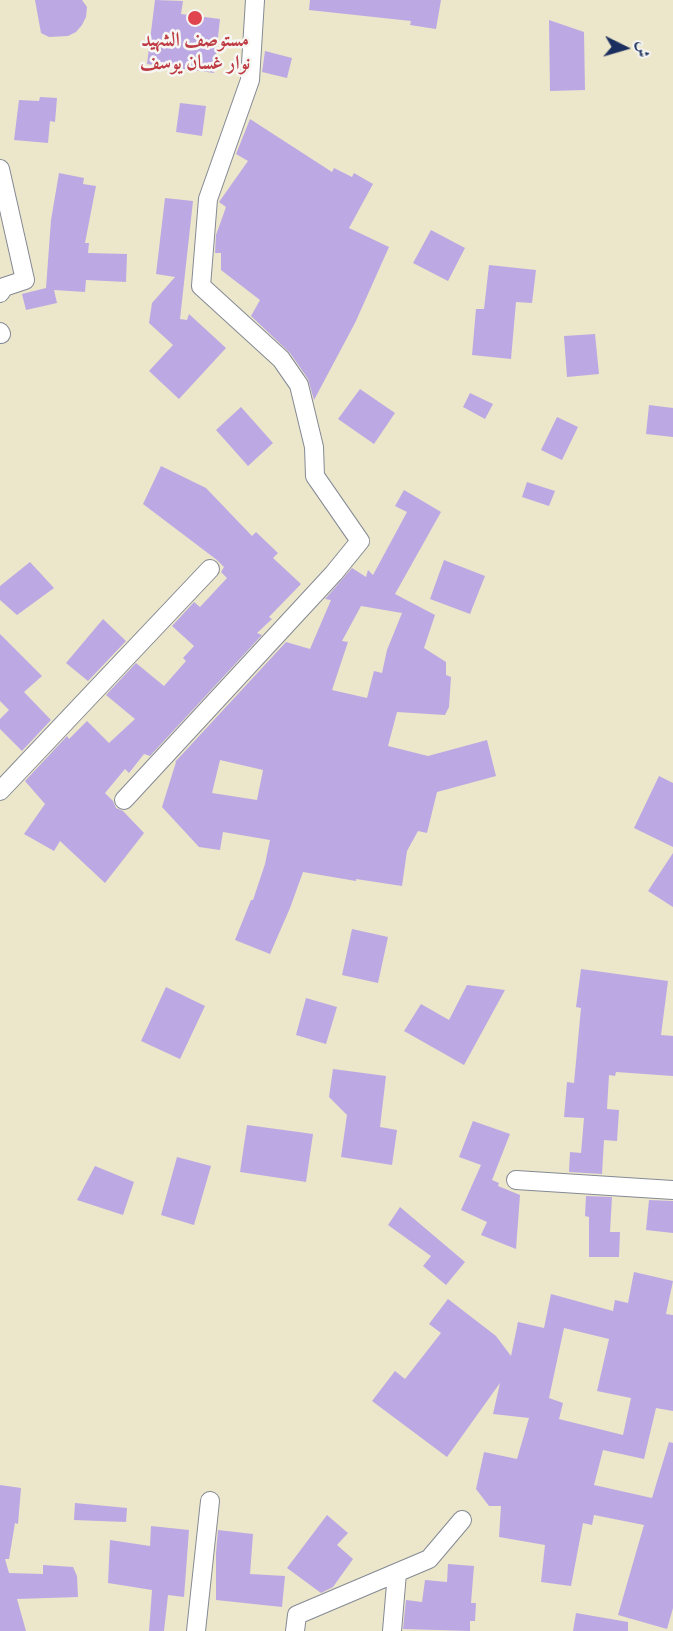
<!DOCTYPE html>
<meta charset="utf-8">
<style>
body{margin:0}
#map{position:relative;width:673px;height:1631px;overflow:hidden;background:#ece6ca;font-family:"IM FELL French Canon",Amiri,serif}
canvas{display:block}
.north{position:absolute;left:595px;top:18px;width:60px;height:60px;-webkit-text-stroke:4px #f6f6f2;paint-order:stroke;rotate:95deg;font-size:16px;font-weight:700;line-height:24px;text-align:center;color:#1b2f5e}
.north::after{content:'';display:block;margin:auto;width:21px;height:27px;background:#1b2f5e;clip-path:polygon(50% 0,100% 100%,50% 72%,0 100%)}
</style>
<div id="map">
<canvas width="673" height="1631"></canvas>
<div class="north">ش</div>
</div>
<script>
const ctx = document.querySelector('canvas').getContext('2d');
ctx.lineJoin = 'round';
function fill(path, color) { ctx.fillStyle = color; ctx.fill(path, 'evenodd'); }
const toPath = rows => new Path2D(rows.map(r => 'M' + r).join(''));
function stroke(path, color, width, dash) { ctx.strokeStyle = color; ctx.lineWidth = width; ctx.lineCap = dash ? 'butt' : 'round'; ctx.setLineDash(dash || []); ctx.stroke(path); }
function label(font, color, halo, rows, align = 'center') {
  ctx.font = font + ' "IM FELL French Canon",Amiri,serif'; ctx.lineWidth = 5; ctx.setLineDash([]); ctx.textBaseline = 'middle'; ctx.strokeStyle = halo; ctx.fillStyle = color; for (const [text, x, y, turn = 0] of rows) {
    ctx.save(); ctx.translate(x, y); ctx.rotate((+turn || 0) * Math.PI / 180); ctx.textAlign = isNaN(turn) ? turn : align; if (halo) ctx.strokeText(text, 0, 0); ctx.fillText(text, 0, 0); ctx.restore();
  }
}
const building = toPath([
 [35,0,82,0,87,7,86,17,82,25,76,32,68,36,49,37,41,33],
 [155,0,183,1,181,14,220,19,214,73,147,64],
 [310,0,441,0,436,29,410,25,411,21,309,10],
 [549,20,584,32,585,90,550,91],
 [265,51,292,58,287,78,262,72],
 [40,97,57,98,55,122,50,121,48,143,14,140,19,100,39,101],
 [180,103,206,106,202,136,176,132],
 [250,119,332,172,334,168,352,177,354,173,373,184,349,228,389,247,355,323,314,400,308,379,290,353,251,316,260,300,221,270,221,253,215,253,216,235,226,207,219,202,248,161,236,154],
 [59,173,84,178,83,184,96,186,85,243,89,243,88,253,127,254,126,282,86,280,85,292,54,290,57,303,26,310,22,294,46,288,51,220],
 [165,198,193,201,180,319,187,320,189,314,226,348,179,399,149,371,173,345,149,323,152,303,175,277,156,274],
 [431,230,465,248,448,281,413,263],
 [489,265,536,270,532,303,516,302,511,359,472,355,476,309,484,309],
 [595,334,599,374,567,377,564,336],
 [360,389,395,413,374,444,338,419],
 [470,393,493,404,485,419,463,407],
 [649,405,673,408,673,437,646,434],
 [241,407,273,443,248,466,216,430],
 [557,417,578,427,562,460,541,450],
 [161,466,206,488,252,536,256,532,278,553,273,558,301,584,269,617,272,619,257,633,262,635,150,756,144,754,129,773,125,769,105,793,113,801,116,808,123,811,144,833,105,883,60,841,54,851,24,834,45,804,25,781,67,736,69,739,87,721,109,743,135,719,106,695,136,663,164,686,186,661,183,658,194,646,172,626,194,602,200,607,227,578,221,572,224,567,217,560,143,504],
 [527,482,555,491,549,506,522,497],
 [404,490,441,512,395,594,435,615,424,648,446,662,446,675,451,677,449,707,445,715,397,712,388,746,428,756,487,740,496,776,437,792,427,833,418,831,407,851,402,886,356,879,356,881,303,872,290,908,270,954,235,940,251,900,253,900,265,864,270,840,223,832,220,850,199,847,162,807,176,762,175,762,286,642,310,649,331,600,325,599,352,568,366,577,368,570,373,575,407,512,395,506],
 [361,606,402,613,387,650,382,673,374,671,367,698,332,690,348,642,342,641],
 [220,760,263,770,257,800,212,793],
 [444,560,485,576,470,614,430,599],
 [30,562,54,588,17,615,0,600,0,586],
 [103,619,126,641,88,681,66,663],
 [0,634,42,676,24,692,51,720,22,751,0,729,0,719,9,710,0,701],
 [659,776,673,783,673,847,634,828],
 [673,853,673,907,648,891],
 [352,929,388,937,378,983,342,975],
 [581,969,668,981,661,1035,673,1036,673,1076,616,1072,615,1076,609,1075,607,1109,619,1110,617,1141,604,1140,602,1174,569,1172,570,1152,581,1153,584,1118,564,1117,567,1082,574,1083,581,1008,576,1007],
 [467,985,505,990,464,1065,404,1031,421,1004,449,1020],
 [166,987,205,1006,180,1059,141,1041],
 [306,998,337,1007,326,1044,296,1035],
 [333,1069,386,1076,380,1127,397,1130,392,1165,341,1157,347,1115,329,1097],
 [473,1121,510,1134,492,1180,499,1183,498,1186,520,1195,516,1249,481,1235,487,1222,461,1210,481,1165,459,1157],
 [247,1125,313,1134,306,1182,240,1172],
 [177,1157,211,1166,194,1225,161,1215],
 [95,1166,134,1182,123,1215,77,1200],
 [586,1196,612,1197,610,1232,620,1232,619,1257,589,1257,589,1217,585,1216],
 [649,1200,673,1201,673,1233,646,1230],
 [400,1207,465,1262,446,1285,423,1266,431,1256,388,1225],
 [634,1272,673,1281,666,1314,673,1315,673,1411,656,1408,644,1459,603,1450,594,1485,652,1498,669,1442,673,1443,673,1608,667,1629,618,1615,644,1525,594,1515,592,1525,583,1523,571,1586,541,1582,545,1545,499,1537,501,1506,489,1506,476,1489,484,1452,517,1459,529,1418,493,1414,500,1383,447,1457,372,1401,395,1371,405,1379,441,1333,429,1324,448,1299,496,1336,511,1356,518,1322,544,1328,551,1294,613,1311,615,1300,628,1303],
 [564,1328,609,1339,597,1391,631,1398,623,1435,559,1419,563,1403,549,1398],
 [0,1485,21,1488,18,1524,15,1523,9,1559,5,1559,9,1573,43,1574,43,1565,73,1567,77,1576,78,1597,17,1599,26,1631,0,1631],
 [75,1503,127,1508,126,1522,74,1520],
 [327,1515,348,1533,337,1545,353,1559,333,1587,321,1593,287,1568],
 [151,1526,189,1530,184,1597,168,1595,164,1631,149,1631,152,1590,108,1583,110,1540,150,1546],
 [218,1530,253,1534,250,1574,285,1576,282,1607,216,1600,216,1553],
 [448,1564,474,1566,471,1603,476,1603,475,1621,470,1621,470,1631,403,1629,406,1600,422,1602,425,1580,447,1582],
 [576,1613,628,1622,628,1631,573,1631]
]);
const minor = toPath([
 [0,169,25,280,4,287,0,293],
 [0,332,1,334],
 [0,791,210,569],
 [124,800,334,573,360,541,315,476,314,447,299,385,281,359,201,286,208,199,250,80,255,0],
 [516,1180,673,1190],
 [196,1631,210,1501],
 [295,1631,297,1615,429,1559,462,1520],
 [392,1631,397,1573]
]);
const markers = [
 [195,18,8,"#e0444e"]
];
const healthNames = [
 ["مستوصف الشهيد",195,41],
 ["نوار غسان يوسف",195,64]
];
fill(building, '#bca9e4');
stroke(minor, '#848a94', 20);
stroke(minor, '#fff', 18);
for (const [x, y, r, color] of markers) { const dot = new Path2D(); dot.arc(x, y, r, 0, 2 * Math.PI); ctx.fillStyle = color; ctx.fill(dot); stroke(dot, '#f6f6f2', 2); }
label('bold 20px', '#be3a42', '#f6f6f2', healthNames);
</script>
